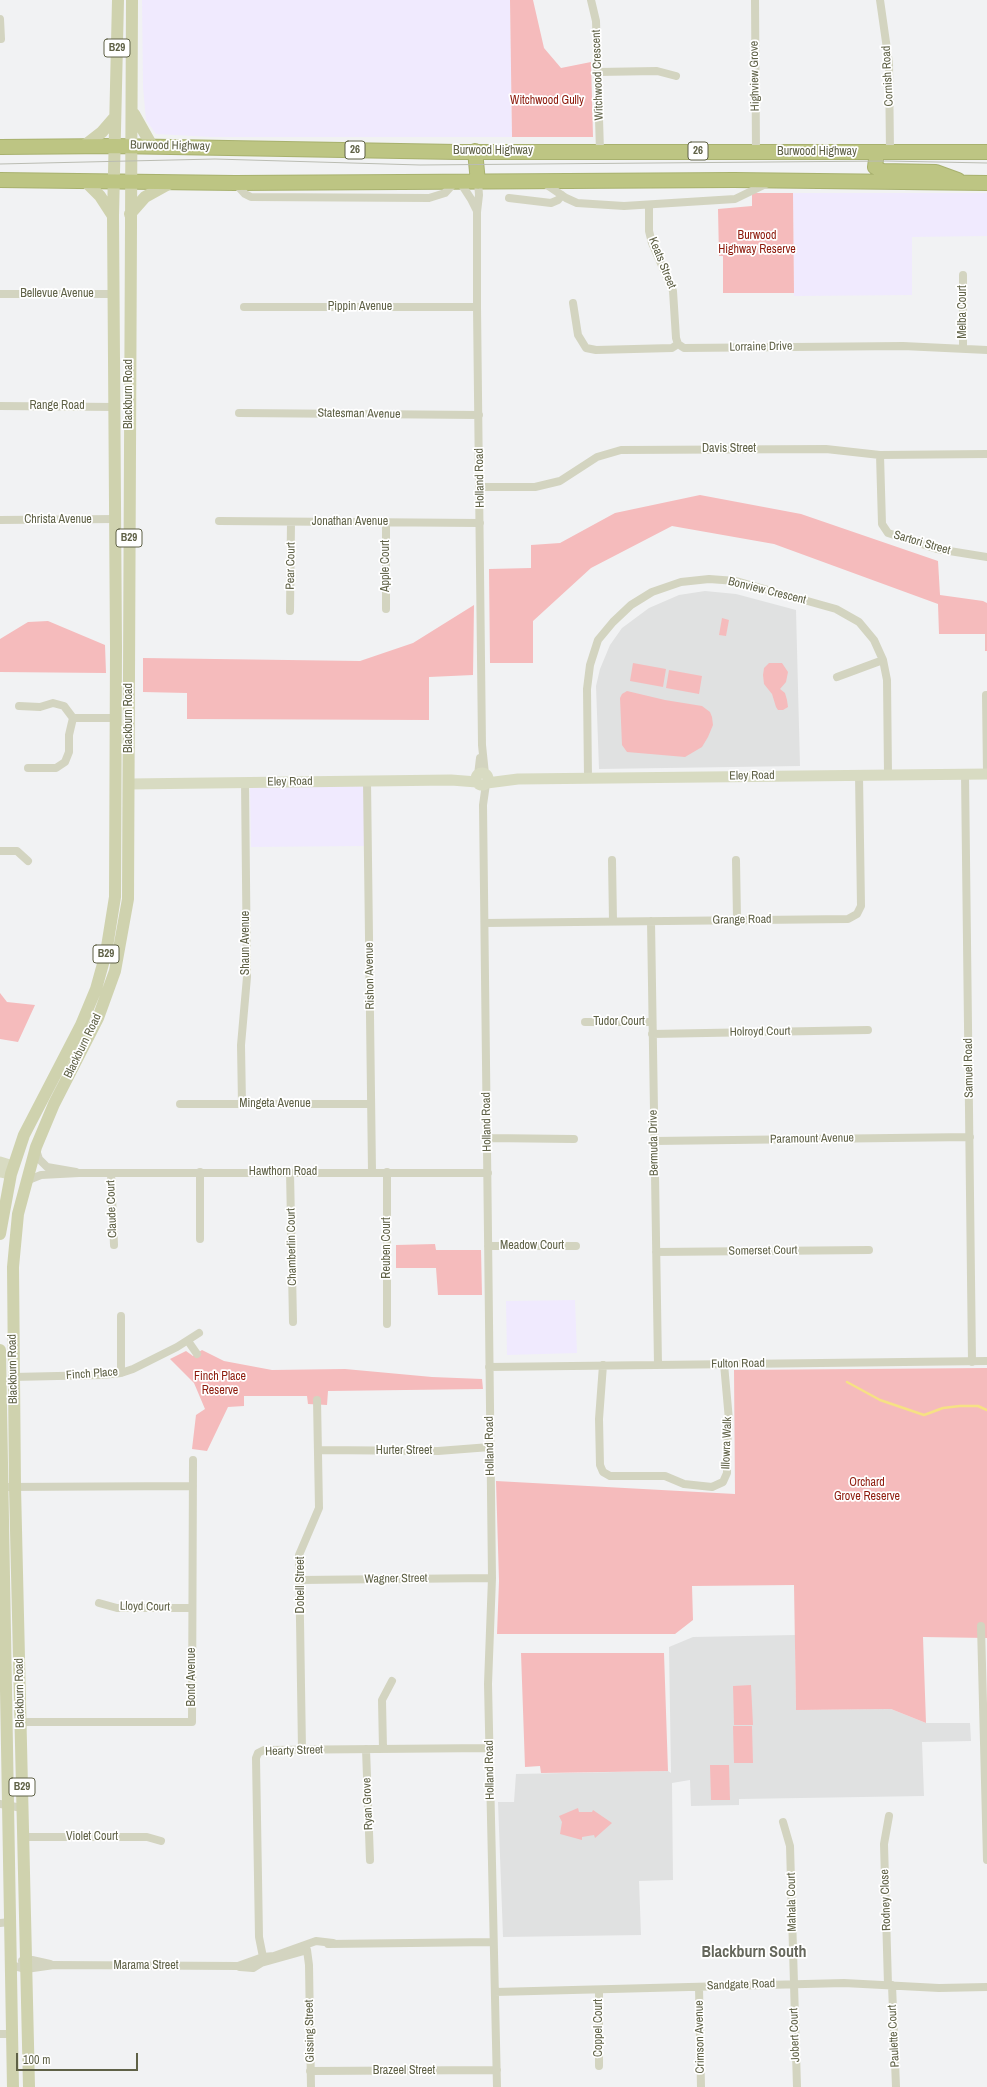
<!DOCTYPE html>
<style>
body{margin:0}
#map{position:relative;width:987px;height:2087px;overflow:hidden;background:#f1f2f3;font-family:"Archivo Narrow",sans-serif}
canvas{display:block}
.scale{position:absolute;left:16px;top:2053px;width:122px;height:18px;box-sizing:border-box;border:2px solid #5f6146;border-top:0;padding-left:5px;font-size:12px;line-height:14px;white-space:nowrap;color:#5f6146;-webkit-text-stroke:3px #fff;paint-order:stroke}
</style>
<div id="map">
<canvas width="987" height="2087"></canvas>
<div class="scale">100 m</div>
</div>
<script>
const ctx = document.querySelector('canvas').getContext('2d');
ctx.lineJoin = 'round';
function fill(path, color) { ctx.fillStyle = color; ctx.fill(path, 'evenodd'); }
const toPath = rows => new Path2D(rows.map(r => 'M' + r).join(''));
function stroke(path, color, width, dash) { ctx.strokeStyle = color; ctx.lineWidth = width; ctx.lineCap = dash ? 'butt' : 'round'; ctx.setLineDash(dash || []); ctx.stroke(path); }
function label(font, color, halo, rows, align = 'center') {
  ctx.font = font + ' "Archivo Narrow",sans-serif'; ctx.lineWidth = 3.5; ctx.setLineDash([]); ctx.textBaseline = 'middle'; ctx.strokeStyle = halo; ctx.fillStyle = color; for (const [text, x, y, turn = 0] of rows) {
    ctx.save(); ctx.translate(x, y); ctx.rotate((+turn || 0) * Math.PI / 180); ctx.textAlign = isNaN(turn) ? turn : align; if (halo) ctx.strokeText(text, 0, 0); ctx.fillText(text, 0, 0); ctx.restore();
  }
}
const commercial = toPath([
 [142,0,510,0,512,137,211,137,156,134,146,120,143,87],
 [793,193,987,193,987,236,912,237,912,295,794,296],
 [364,784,365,846,251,847,250,786],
 [575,1300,577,1353,507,1355,506,1301]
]);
const education = toPath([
 [705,591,736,594,796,610,800,766,599,769,596,686,600,669,610,645,622,628,649,608,679,595],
 [795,1635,796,1710,891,1709,926,1723,970,1723,971,1741,922,1742,924,1796,739,1799,739,1805,691,1806,690,1780,672,1783,673,1880,639,1881,641,1935,503,1937,498,1802,514,1802,516,1774,668,1771,671,1773,669,1647,693,1637]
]);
const green = toPath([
 [510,0,533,0,544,48,561,68,591,62,593,137,512,137],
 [752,193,793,193,794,293,723,293,723,256,719,256,718,209,752,206],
 [700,495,801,514,938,561,940,595,983,601,987,603,987,651,985,651,985,634,939,634,938,604,774,544,672,526,591,568,533,621,533,663,490,663,489,569,531,568,531,545,560,543,615,513],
 [474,605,473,675,429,677,429,720,187,719,187,693,143,692,143,658,360,661,413,643],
 [722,618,729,620,726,636,719,635],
 [48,621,105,645,106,673,0,672,0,639,28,622],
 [633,663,666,669,663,687,630,681],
 [769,663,782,663,788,672,786,682,780,689,785,693,787,700,788,707,783,710,778,710,776,707,772,694,764,684,763,675,764,668],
 [669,670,702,676,699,694,666,688],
 [627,691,665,700,702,706,710,712,712,717,713,725,708,737,702,747,685,757,627,752,622,745,620,698,622,694],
 [0,993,7,1002,35,1005,18,1042,0,1039],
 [435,1244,436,1250,481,1250,482,1295,438,1295,436,1268,396,1268,396,1245],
 [202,1350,224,1361,272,1370,345,1369,432,1377,482,1379,483,1389,328,1391,327,1405,308,1404,307,1396,244,1396,244,1406,228,1407,207,1451,192,1449,196,1415,205,1409,194,1383,170,1359,186,1351,193,1356],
 [987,1368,987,1638,923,1637,926,1723,891,1709,796,1710,794,1585,692,1586,693,1620,675,1634,497,1634,499,1581,496,1481,735,1494,734,1370],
 [521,1653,664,1653,668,1771,541,1773,540,1766,525,1767],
 [751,1685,753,1725,734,1725,733,1686],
 [733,1726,752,1726,753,1763,734,1763],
 [710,1765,729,1765,730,1800,711,1800],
 [578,1808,579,1812,592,1812,593,1810,612,1823,595,1838,594,1835,582,1837,582,1840,560,1834,562,1822,559,1816]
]);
const stream = toPath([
 [847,1382,880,1400,924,1415,943,1408,960,1406,978,1406,987,1410]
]);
const street = toPath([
 [591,0,596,21,600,151],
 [755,0,756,151],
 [880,0,889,63,890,152],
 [0,19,1,39],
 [598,72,657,71,676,76],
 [460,182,471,199,477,211],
 [478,182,479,195,477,212,477,307,482,745,485,774],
 [235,183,245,194,251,197,429,198,445,193,455,182],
 [544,183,566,198,577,203,624,206,735,199,768,183],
 [509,198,551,203,558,200,562,195],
 [649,206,649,231,652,243,673,291,676,338,678,344],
 [0,294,113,294],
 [573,303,578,335,586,348,596,350,672,348,678,344,684,348,903,346,987,350],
 [244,307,477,307],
 [963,348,963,275],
 [0,406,115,407],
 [239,413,479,415],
 [880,455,882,524,888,533,937,549,987,557],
 [480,487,535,487,560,481,597,457,621,450,826,449,880,455,987,454],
 [0,520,115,519],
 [219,521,480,523],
 [386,522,386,609],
 [290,611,291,522],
 [837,677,883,660],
 [986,695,987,774],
 [19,706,40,707,53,703,64,706,73,718,69,735,69,752,65,762,56,768,28,768],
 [73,718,116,718],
 [965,774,972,1362],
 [478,775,480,758],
 [588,778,587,689,590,665,598,640,613,622,631,605,652,592,681,582,709,579,736,581,836,609,859,622,874,640,883,660,887,680,888,774],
 [367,781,372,1172],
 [486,784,483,805,492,1578,488,1684,497,2087],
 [0,851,17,851,28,861],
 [612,860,613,921],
 [736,860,737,919],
 [651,921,658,1365],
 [485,923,848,919,857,914,861,906,859,775],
 [585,1022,652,1022],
 [652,1034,868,1030],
 [180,1104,371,1104],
 [242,1104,241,1045,247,977,245,782],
 [487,1138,574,1139],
 [654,1141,970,1137],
 [36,1150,39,1159,47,1167,76,1172],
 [290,1172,293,1322],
 [387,1172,387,1324],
 [111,1173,114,1245],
 [26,1181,41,1175,79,1173,488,1173],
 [200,1239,200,1172],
 [488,1246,576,1246],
 [656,1252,869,1250],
 [121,1316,121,1373],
 [188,1341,197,1354],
 [603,1365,599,1419,600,1465,603,1472,610,1476,665,1476,684,1484,712,1487,723,1482,727,1473,727,1445,729,1420,724,1364],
 [489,1367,987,1361],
 [13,1377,102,1375,121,1373,133,1369,177,1347,199,1333],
 [318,1450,438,1451,490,1447],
 [2,1487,193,1486],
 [300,1580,492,1578],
 [99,1603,117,1608,192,1608],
 [981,1626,987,1860],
 [20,1722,192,1722,193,1460],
 [366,1749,370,1860],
 [383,1749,382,1700,392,1681],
 [302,1750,299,1555,319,1508,317,1400],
 [0,1804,22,1808],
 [783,1822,790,1846,797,2087],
 [23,1837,147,1837,161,1841],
 [0,1923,10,1922],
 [328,1944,493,1942],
 [307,1950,309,1965,311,2087],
 [22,1961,32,1960,50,1964],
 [261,1963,263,1957,259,1937,256,1758,258,1753,264,1750,490,1748],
 [10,1965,26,1969,54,1965,238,1966,263,1957,274,1956,316,1941,333,1943],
 [240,1967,253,1968,261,1963,304,1951],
 [888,1985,884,1844,889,1816],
 [892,1985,896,2087],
 [699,1987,701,2087],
 [599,1990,599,2066],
 [495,1992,844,1983,939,1988,987,1987],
 [0,2034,12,2034],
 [310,2071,497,2070]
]);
const secondary = toPath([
 '476 779a6 6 0 1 1 12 0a6 6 0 1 1-12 0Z',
 [487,783,518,779,987,774],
 [129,784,451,780,477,782],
 [0,1162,13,1166],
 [0,1172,11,1174]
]);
const primary = toPath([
 [134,114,152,146],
 [84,146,102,132,115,117],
 [85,181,100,196,113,216],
 [130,214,145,197,172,182],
 [0,1234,11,1174,24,1135,81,1025,96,989,106,953,115,897,116,648,113,216,118,0],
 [0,1350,13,2087],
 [29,2087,15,1487,13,1267,18,1214,36,1147,54,1104,98,1018,115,971,128,899,132,0]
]);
const highway = toPath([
 [0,147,114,146,457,152,987,152],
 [475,151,478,182],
 [877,152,875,167,882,171,936,172,958,180],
 [0,180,235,183,734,180,987,183]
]);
const tram = toPath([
 [0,164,215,159,420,165,886,161,987,163]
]);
const shields = [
 [117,48,26],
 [355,150,20],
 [698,151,20],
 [129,538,26],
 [106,954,26],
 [22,1787,26]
];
const shieldNames = [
 ["B29",117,48],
 ["26",355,150],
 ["26",698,151],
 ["B29",129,538],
 ["B29",106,954],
 ["B29",22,1787]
];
const streetNames = [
 ["Witchwood Crescent",598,75,-92],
 ["Highview Grove",755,76,-91],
 ["Cornish Road",888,76,-93],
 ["Burwood Highway",170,146,1],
 ["Burwood Highway",493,151],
 ["Burwood Highway",817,152],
 ["Keats Street",662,263,68],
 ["Bellevue Avenue",57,294],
 ["Pippin Avenue",360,307],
 ["Melba Court",963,312,-90],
 ["Lorraine Drive",761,347,-1],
 ["Blackburn Road",129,394,-90],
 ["Range Road",57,406],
 ["Statesman Avenue",359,414,1],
 ["Davis Street",729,449],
 ["Holland Road",480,478,-91],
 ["Christa Avenue",58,520],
 ["Jonathan Avenue",350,522],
 ["Sartori Street",922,543,16],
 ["Pear Court",291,566,-89],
 ["Apple Court",386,566,-90],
 ["Bonview Crescent",767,591,14],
 ["Blackburn Road",129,718,-90],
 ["Eley Road",752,776,-1],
 ["Eley Road",290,782,-1],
 ["Grange Road",742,920,-1],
 ["Shaun Avenue",246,943,-90],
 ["Rishon Avenue",370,976,-91],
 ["Tudor Court",619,1022],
 ["Holroyd Court",760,1032,-1],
 ["Blackburn Road",83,1046,-64],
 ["Samuel Road",969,1068,-91],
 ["Mingeta Avenue",275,1104],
 ["Holland Road",487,1122,-91],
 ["Paramount Avenue",812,1139,-1],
 ["Bermuda Drive",654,1143,-91],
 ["Hawthorn Road",283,1172],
 ["Claude Court",112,1209,-92],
 ["Meadow Court",532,1246],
 ["Chamberlin Court",292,1247,-91],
 ["Reuben Court",387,1248,-90],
 ["Somerset Court",763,1251,-1],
 ["Fulton Road",738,1364,-1],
 ["Blackburn Road",13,1369,-91],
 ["Finch Place",92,1374,-4],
 ["Illowra Walk",727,1443,-88],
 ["Holland Road",490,1446,-91],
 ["Hurter Street",404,1451],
 ["Wagner Street",396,1579,-1],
 ["Dobell Street",301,1585,-90],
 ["Lloyd Court",145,1607,1],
 ["Bond Avenue",192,1677,-90],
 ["Blackburn Road",20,1693,-91],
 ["Hearty Street",294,1751,-2],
 ["Holland Road",490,1770,-91],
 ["Ryan Grove",368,1804,-92],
 ["Violet Court",92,1837],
 ["Rodney Close",886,1900,-92],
 ["Mahala Court",792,1902,-91],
 ["Marama Street",146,1966],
 ["Sandgate Road",741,1985,-2],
 ["Coppel Court",599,2028,-90],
 ["Gissing Street",310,2031,-91],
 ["Jobert Court",795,2035,-92],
 ["Paulette Court",894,2036,-93],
 ["Crimson Avenue",700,2037,-91],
 ["Brazeel Street",404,2071]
];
const parkNames = [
 ["Witchwood Gully",547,101],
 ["Burwood",757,236],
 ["Highway Reserve",757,250],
 ["Finch Place",220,1377],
 ["Reserve",220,1391],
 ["Orchard",867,1483],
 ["Grove Reserve",867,1497]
];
const districtNames = [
 ["Blackburn South",754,1953]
];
fill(commercial, '#f0eafe');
fill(education, '#e0e1e1');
fill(green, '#f5bbbc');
stroke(stream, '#f6e184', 2.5);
stroke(highway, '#a8b16e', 16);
stroke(street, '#d3d4c0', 8);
stroke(secondary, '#d8dbc2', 11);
stroke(primary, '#cfd2ae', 12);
stroke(highway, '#bdc583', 14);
stroke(tram, '#babcb2', 1);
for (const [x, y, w] of shields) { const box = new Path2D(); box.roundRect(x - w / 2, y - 9, w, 18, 3); ctx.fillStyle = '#fff'; ctx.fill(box); stroke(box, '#5f6146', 1); }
label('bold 11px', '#5f6146', null, shieldNames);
label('12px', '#5f6146', '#fff', streetNames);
label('12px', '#8d1a0c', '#fff', parkNames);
label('bold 16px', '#65675c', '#fff', districtNames);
</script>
